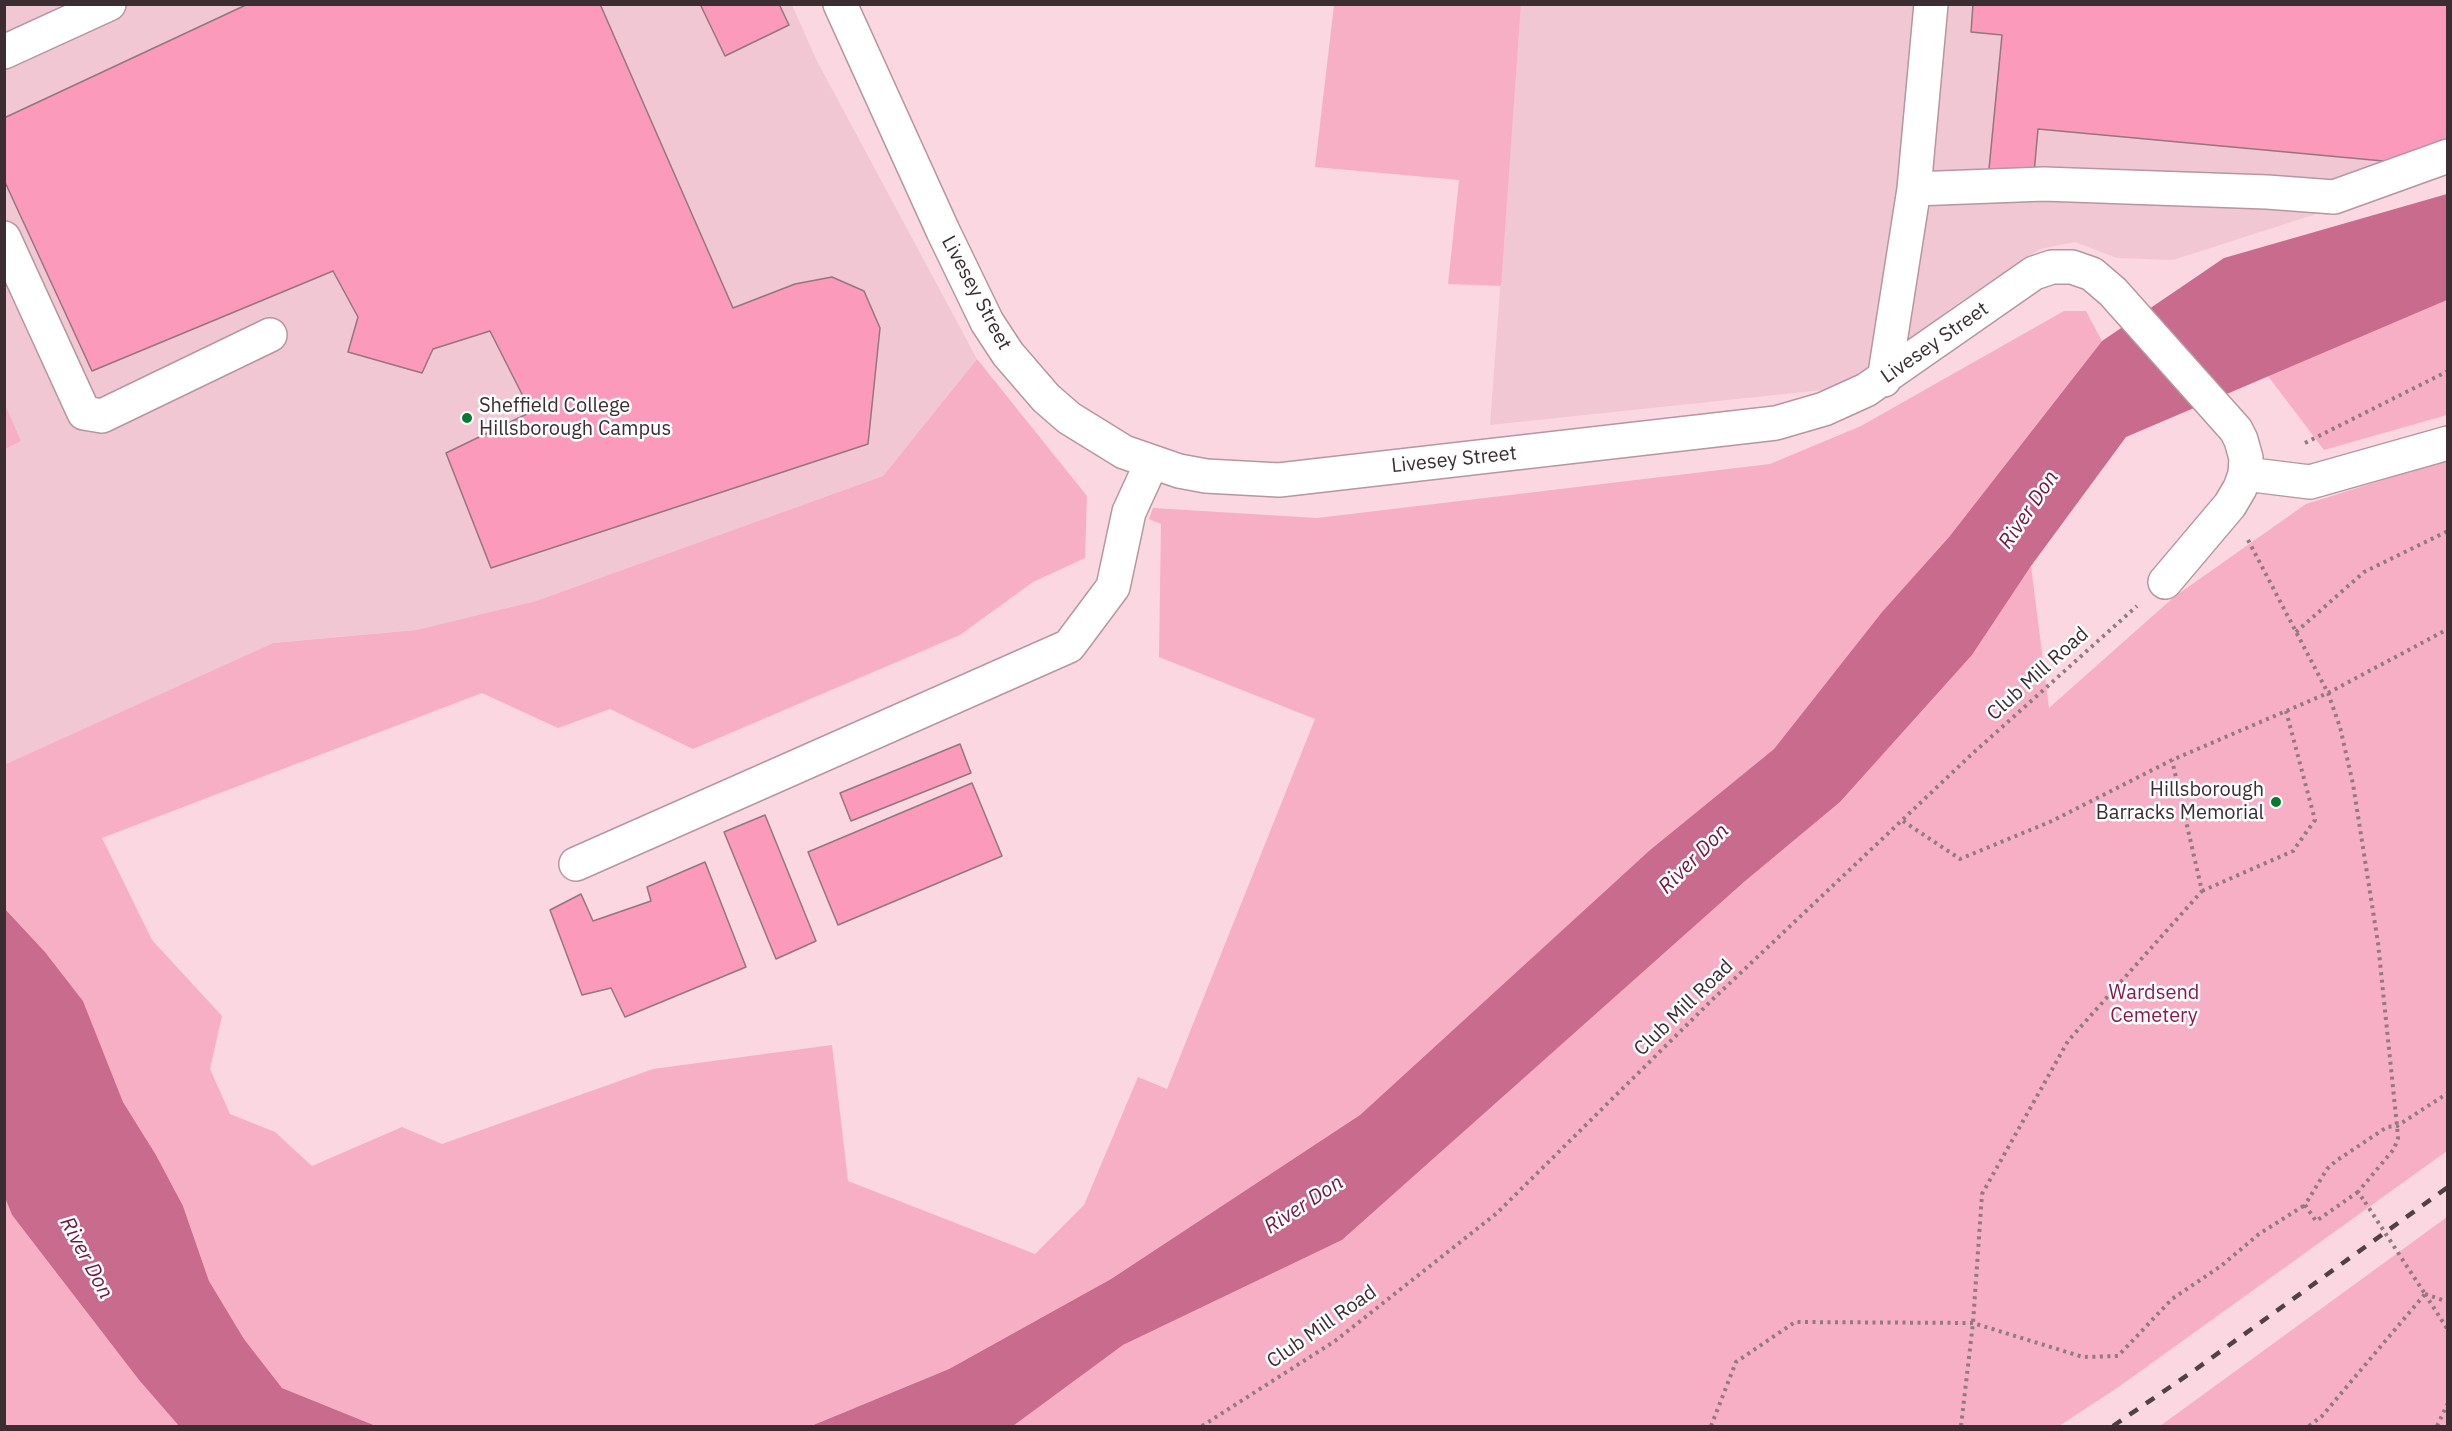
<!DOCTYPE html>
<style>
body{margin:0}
#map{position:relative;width:2452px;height:1431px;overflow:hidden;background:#fad7e1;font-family:"IBM Plex Sans",sans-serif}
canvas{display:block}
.frame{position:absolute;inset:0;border:6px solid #3b2d31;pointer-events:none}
</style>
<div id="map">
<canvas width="2452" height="1431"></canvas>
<div class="frame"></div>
</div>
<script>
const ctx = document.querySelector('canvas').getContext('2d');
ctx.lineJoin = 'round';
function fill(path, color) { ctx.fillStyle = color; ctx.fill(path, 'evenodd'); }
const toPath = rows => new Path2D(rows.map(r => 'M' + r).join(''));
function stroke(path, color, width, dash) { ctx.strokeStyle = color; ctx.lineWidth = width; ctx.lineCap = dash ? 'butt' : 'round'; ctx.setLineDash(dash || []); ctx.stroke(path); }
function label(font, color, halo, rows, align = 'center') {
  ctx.font = font + ' "IBM Plex Sans",sans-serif'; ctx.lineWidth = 5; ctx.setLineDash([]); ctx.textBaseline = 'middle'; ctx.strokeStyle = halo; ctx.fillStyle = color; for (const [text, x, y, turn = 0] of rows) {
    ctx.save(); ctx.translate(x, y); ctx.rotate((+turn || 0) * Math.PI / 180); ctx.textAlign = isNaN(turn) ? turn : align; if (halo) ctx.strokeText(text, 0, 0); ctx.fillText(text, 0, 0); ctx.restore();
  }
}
const built = toPath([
 [4,5,792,5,817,61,977,359,883,476,536,601,416,630,273,643,5,765],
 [1521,5,2447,5,2447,172,2173,260,2117,258,2075,242,2040,249,1954,306,1851,387,1490,425]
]);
const green = toPath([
 [1334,5,1521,5,1501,286,1448,284,1459,180,1315,167],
 [2447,300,2447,415,2324,450,2268,376],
 [2064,311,2086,311,2102,341,1949,537,1882,612,1774,749,1650,850,1360,1115,1111,1279,949,1369,811,1426,376,1426,282,1388,244,1339,209,1281,183,1206,156,1155,123,1102,83,1001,45,952,5,909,4,765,273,643,416,630,536,601,883,476,977,359,1087,496,1085,558,1033,582,960,635,693,749,610,709,558,728,482,693,102,838,152,940,222,1016,210,1069,230,1114,275,1132,312,1166,402,1127,442,1144,653,1069,832,1045,848,1181,1035,1254,1084,1205,1138,1077,1167,1089,1315,719,1159,657,1161,524,1149,519,1153,508,1317,518,1770,464,1861,426],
 [5,405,21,441,5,449,4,449],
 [2447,460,2447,1151,2117,1388,2059,1426,1013,1426,1123,1345,1342,1240,1744,882,1840,802,1972,655,2031,566,2049,708,2174,597,2306,504],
 [4,1195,12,1215,139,1380,179,1426,5,1426],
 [2447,1217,2447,1426,2160,1426]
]);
const water = toPath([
 [2447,194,2447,300,2126,437,2031,566,1972,655,1840,802,1744,882,1342,1240,1123,1345,1013,1426,811,1426,949,1369,1111,1279,1360,1115,1650,850,1774,749,1882,612,1949,537,2102,341,2224,258],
 [5,909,45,952,83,1001,123,1102,156,1155,183,1206,209,1281,244,1339,282,1388,376,1426,179,1426,139,1380,12,1215,4,1195]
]);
const building = toPath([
 [248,4,600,4,733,308,795,284,832,277,864,291,880,328,868,444,491,568,446,453,531,412,490,331,433,349,422,373,348,352,358,317,333,271,92,371,4,180,4,118,248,4],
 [700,4,779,4,789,25,725,56,700,4],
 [1973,4,2448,4,2448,167,2038,129,2034,173,1989,169,2002,35,1971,32,1973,4],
 [960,744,971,773,851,821,840,793,960,744],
 [972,783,1002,856,838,925,808,852,972,783],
 [765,815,816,941,776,959,724,832,765,815],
 [705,862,746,967,625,1017,611,988,582,995,550,910,581,894,593,921,651,901,647,887,705,862]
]);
const path = toPath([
 [2305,443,2448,371],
 [2248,540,2328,693,2340,727,2353,784,2378,943,2397,1126,2398,1138,2394,1149,2358,1192,2365,1202],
 [2296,632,2364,572,2448,531],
 [1903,821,1960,859,2052,821,2172,760,2328,693,2448,629],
 [2202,891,2293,851,2315,820,2286,711],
 [2358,1192,2316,1221,2305,1205,2327,1169,2336,1161,2387,1127,2397,1126,2448,1093],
 [2425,1294,2448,1330],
 [2425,1294,2448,1302],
 [1202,1426,1335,1341,1497,1213,1712,1000,1972,754,2137,606],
 [1711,1426,1736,1362,1795,1322,1973,1323,2083,1357,2118,1356,2172,1299,2221,1266,2259,1234,2305,1205],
 [1961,1426,1973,1323,1982,1194,2068,1041,2202,891,2172,760],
 [2309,1426,2322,1416,2425,1294],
 [2437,1426,2448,1403]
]);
const minor = toPath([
 [840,4,943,231,987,322,1008,354,1046,398,1069,418,1124,452,1179,471,1206,476,1279,480,1776,423,1824,409,1866,390,2034,273,2052,267,2072,267,2092,274,2113,292,2236,430,2241,440,2246,458,2245,474,2240,488,2230,505,2165,582],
 [4,52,109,4],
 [1914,189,2044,184,2267,192,2334,197,2448,156],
 [4,238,84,413,102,416,270,335],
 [1884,380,1914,189,1931,4],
 [2245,474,2310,482,2448,443],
 [576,864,1069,646,1113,587,1129,512,1152,462]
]);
const rail = toPath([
 [2113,1426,2192,1372,2448,1187]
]);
const pathBridge = toPath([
 [2365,1202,2425,1294]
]);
const markers = [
 [467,418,6,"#057b32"],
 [2276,802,6,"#057b32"]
];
const streetNames = [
 ["Livesey Street",976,293,62],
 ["Livesey Street",1935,343,-35],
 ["Livesey Street",1454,460,-6],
 ["Club Mill Road",2038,674,-42],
 ["Club Mill Road",1684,1008,-44],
 ["Club Mill Road",1322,1327,-35]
];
const poiNames = [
 ["Sheffield College",479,406],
 ["Hillsborough Campus",479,429],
 ["Hillsborough",2264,790,"right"],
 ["Barracks Memorial",2264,813,"right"]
];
const parkNames = [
 ["Wardsend",2154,993],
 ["Cemetery",2154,1016]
];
const waterNames = [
 ["River Don",2029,510,-56],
 ["River Don",1694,859,-45],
 ["River Don",1304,1205,-33],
 ["River Don",86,1258,62]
];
fill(built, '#f2c7d4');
fill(green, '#f7afc6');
fill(water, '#c86b8c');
fill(building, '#fc9abb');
stroke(building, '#95757f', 1.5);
stroke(minor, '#b796a0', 36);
stroke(path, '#927a81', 4, [3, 4.5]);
stroke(minor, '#fff', 33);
stroke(rail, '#514045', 4.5, [10, 10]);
stroke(pathBridge, '#927a81', 4, [3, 4.5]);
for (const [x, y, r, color] of markers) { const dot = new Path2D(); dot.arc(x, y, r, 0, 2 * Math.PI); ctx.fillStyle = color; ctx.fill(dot); stroke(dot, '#fff', 2); }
label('20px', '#3b2d31', '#fff', streetNames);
label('20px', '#3b2d31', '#fff', poiNames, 'left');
label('20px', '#8b194e', '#fff', parkNames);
label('italic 21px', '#6e183e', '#fff', waterNames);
</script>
